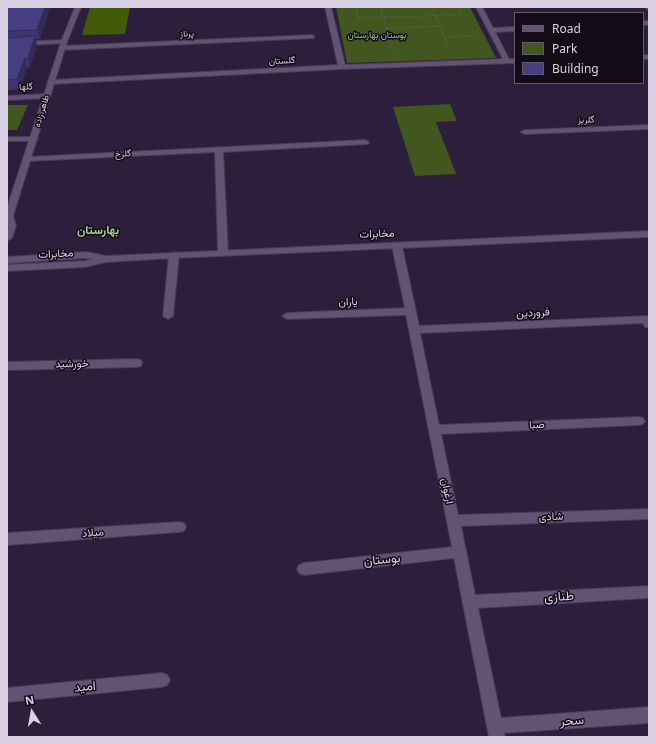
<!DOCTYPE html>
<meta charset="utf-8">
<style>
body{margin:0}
#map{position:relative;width:656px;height:744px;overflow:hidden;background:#2d1e3c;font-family:"Noto Sans",sans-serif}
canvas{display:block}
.frame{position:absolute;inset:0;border:8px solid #dad1e4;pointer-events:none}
.legend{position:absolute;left:514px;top:12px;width:130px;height:72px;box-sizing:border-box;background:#120c19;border:1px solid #625b6a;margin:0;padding:5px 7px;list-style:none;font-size:12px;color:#dad1e4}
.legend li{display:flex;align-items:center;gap:8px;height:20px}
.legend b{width:20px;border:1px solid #625b6a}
.north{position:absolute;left:12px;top:692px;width:40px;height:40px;-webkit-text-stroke:3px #120c19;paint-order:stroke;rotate:349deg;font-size:11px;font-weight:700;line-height:16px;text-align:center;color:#dad1e4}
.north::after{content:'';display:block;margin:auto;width:14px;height:18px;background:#dad1e4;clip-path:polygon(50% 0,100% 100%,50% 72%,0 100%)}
</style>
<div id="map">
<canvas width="656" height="744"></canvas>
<div class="frame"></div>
<ul class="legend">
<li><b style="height:5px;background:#625274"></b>Road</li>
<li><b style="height:11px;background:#425620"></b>Park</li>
<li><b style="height:11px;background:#463e80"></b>Building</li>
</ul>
<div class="north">N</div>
</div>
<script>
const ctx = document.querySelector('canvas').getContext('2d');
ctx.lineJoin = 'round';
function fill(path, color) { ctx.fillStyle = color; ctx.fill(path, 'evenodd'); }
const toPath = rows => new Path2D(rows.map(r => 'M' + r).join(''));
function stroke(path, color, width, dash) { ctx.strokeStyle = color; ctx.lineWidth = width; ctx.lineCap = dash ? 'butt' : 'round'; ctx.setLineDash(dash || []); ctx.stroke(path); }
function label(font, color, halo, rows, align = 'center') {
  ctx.font = font + ' "Noto Sans",Vazirmatn,sans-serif'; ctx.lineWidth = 3; ctx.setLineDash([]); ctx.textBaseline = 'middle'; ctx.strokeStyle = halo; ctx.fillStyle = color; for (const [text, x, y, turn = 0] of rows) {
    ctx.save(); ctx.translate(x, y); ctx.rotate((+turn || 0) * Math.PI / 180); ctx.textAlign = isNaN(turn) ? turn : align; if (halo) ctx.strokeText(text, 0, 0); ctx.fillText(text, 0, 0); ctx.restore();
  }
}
const green = toPath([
 [336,7,470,7,496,58,347,63],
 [450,104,457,121,436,122,456,174,415,176,393,107],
 [7,105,28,105,17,130,7,130]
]);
const forest = toPath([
 [90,7,130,7,125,34,82,35]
]);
const path = toPath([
 [356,7,358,18,461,15,458,7],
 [380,7,393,52],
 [432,7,449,49],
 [386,28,440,26],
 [444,37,477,36],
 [351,39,389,38]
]);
const minor = toPath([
 [325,7,331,7,345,65,503,59,476,7,482,7,493,28,515,27,515,31,495,32,509,59,515,59,515,63,342,69,51,84,47,82,51,80,338,65,325,7],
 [645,7,649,7,649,10,647,9,645,7],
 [643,21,649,21,649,25,643,25,643,21],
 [312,35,314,36,314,38,62,50,59,48,62,46,312,35],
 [64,40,66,41,66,43,7,46,7,42,64,40],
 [643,55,649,55,649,59,643,59,643,55],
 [649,125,649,129,525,134,521,132,525,130,649,125],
 [365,140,369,142,368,144,223,152,228,253,223,256,218,253,215,152,28,161,24,159,28,157,365,140],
 [397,243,402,246,419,326,649,316,649,328,645,327,643,323,420,333,439,425,639,417,643,418,645,421,643,424,639,425,441,434,458,515,649,509,649,519,461,526,475,595,649,586,649,598,478,608,501,718,649,707,649,723,504,733,505,737,489,737,454,558,304,575,299,573,297,569,299,565,304,563,452,547,406,315,287,319,282,316,287,313,405,308,392,246,397,243],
 [174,252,179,255,173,316,168,319,163,316,169,255,174,252],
 [137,359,141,360,142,363,141,366,137,367,7,370,7,362,137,359],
 [179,522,184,523,186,527,184,531,179,532,7,545,7,533,179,522],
 [162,673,167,675,170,680,167,685,162,687,7,702,7,688,162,673]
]);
const tertiary = toPath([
 [46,94,49,94,49,98,7,100,7,96,46,94],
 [7,137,34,137,38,139,34,141,7,141,7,137],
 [649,231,649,237,174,258,106,262,85,267,7,271,7,265,85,261,93,259,86,258,7,263,7,257,86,252,106,256,649,231]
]);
const secondary = toPath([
 [75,7,81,7,67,42,13,216,16,225,12,238,7,241,7,208,61,42,75,7]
]);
const wall = toPath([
 [7,7,50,7,40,39,36,39,37,46,30,67,27,68,20,89,7,90]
]);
const shadedWall = toPath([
 [45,7,50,7,40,39,37,30],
 [35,36,37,46,30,67,28,58],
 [25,58,27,68,20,89,17,79]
]);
const building = toPath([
 [7,7,45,7,37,30,7,31,7,7],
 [35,36,28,58,25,58,17,79,7,80,7,38,35,36]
]);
const farStreetnames = [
 ["پرناز",187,34,-2],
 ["گلستان",282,61,-3],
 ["گلها",26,87,-3],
 ["طاهر زاده",42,111,-73],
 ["گلریز",586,120,-2],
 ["گلرخ",123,154,-3]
];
const farParknames = [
 ["بوستان بهارستان",377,35]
];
const streetNames = [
 ["مخابرات",377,234,-2],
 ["مخابرات",56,254,-3],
 ["یاران",348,302,-2],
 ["فروردین",533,313,-3],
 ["خورشید",72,364,-1],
 ["صبا",537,425,-2],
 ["ارغوان",447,491,78],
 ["شادی",551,517,-2],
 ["میلاد",93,533,-4]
];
const neighbourhoodNames = [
 ["بهارستان",98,231]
];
const nearStreetnames = [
 ["بوستان",382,560,-6],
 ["طنازی",559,597,-3],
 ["امید",85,687,-5],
 ["سحر",572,721,-4]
];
fill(green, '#425620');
fill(forest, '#425b07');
stroke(minor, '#483c54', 2);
stroke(tertiary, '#483c54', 2);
stroke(secondary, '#483c54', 2);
stroke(path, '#746781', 1.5, [0.5, 2]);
fill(minor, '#625274');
fill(tertiary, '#625274');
fill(secondary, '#625274');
fill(wall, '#3c356e');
fill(shadedWall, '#312b5a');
fill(building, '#463e80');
stroke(building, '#312b5a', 1);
label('9px', '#dad1e4', '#120c19', farStreetnames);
label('9px', '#a7cf68', '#120c19', farParknames);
label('11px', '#dad1e4', '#120c19', streetNames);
label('bold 12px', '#b1ce87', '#120c19', neighbourhoodNames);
label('13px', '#dad1e4', '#120c19', nearStreetnames);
</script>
